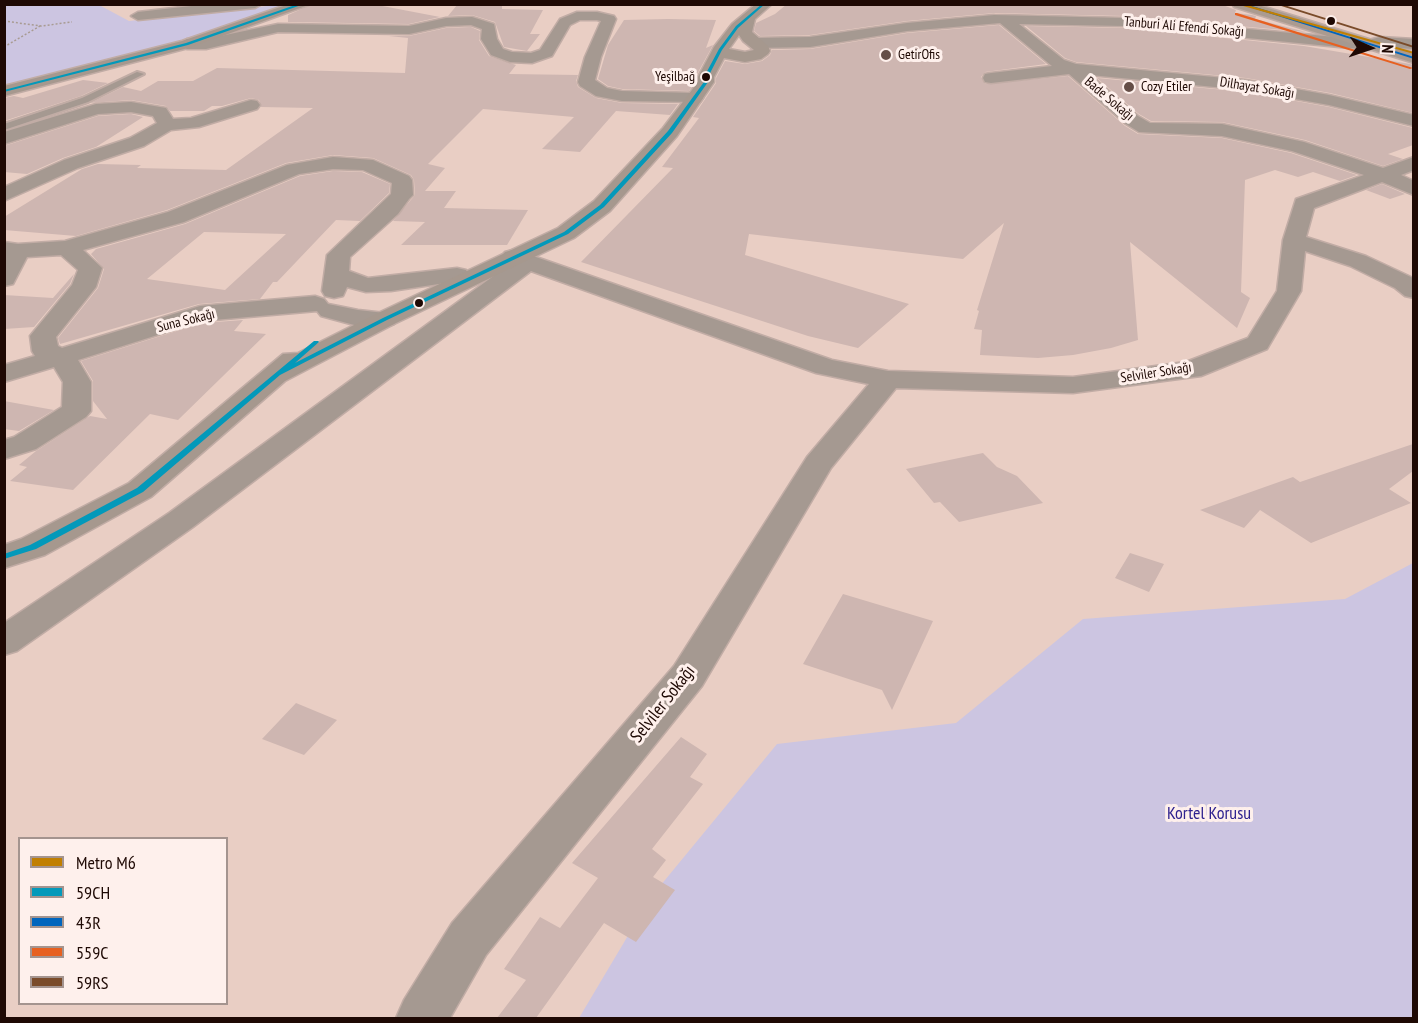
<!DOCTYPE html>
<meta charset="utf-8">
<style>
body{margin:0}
#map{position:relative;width:1418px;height:1023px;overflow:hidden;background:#e9cec4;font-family:"PT Sans Narrow",sans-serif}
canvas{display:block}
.frame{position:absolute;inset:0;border:6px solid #1e0904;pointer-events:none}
.legend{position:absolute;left:18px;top:837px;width:210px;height:168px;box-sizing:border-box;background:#fef0ec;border:2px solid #a4948f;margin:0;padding:8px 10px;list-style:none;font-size:18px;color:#1e0904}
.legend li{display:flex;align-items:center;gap:12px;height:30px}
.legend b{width:30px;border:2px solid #a4948f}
.north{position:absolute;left:1340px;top:18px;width:60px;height:60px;-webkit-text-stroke:4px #fef0ec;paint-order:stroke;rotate:93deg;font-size:16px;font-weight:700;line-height:24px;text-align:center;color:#1e0904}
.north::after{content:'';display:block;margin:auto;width:21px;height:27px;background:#1e0904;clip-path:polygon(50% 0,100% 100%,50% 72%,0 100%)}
</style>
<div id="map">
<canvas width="1418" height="1023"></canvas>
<div class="frame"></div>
<ul class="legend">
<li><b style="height:8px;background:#c17f01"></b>Metro M6</li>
<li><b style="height:8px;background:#0399ba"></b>59CH</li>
<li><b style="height:8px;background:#0065bd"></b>43R</li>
<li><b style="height:8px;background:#e76020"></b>559C</li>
<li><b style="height:8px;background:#7a4b2a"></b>59RS</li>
</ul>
<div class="north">N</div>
</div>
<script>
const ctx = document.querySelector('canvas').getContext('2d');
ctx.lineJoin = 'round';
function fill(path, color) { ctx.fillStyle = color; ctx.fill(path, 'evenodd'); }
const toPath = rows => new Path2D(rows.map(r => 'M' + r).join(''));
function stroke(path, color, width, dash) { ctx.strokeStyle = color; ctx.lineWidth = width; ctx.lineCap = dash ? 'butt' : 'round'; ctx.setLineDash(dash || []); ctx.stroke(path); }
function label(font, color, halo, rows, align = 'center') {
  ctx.font = font + ' "PT Sans Narrow",sans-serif'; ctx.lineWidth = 6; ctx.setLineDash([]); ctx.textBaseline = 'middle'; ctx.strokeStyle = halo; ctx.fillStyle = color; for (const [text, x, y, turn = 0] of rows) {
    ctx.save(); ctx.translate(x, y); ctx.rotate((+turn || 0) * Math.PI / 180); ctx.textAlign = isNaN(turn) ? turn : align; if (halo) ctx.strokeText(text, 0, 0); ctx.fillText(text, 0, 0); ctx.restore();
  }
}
const green = toPath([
 [74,4,101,6,129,21,276,5,293,5,159,48,5,87,4,5],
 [1413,563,1413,1018,579,1018,651,897,777,744,956,723,1083,619,1345,599]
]);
const building = toPath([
 [313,4,372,4,440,17,409,24,288,22,288,15],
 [787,4,1220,4,1236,10,1235,13,1252,15,1256,16,1255,19,1306,32,1125,16,994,13,907,21,810,35,760,36,754,31,756,23,775,14],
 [457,5,502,5,502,9,543,10,530,34,540,34,527,51,504,47,495,22,472,15,448,16],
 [668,19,716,20,706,48,713,45,696,76,696,81,689,91,622,89,608,86,598,79,608,45,624,20],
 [999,25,1046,64,985,72,981,77,985,84,1068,76,1125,126,1138,134,1222,138,1291,153,1357,175,1340,181,1313,172,1298,177,1275,170,1245,180,1241,292,1250,298,1237,328,1130,242,1138,340,1111,348,1073,355,1038,358,980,355,982,330,974,329,979,311,977,310,1004,223,963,259,749,234,745,255,909,304,858,348,808,336,581,262,673,168,662,167,699,118,693,117,716,83,716,78,725,61,745,64,762,61,770,55,772,50,810,49,907,33],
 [1026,26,1125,28,1304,46,1410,64,1413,65,1413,113,1330,93,1246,78,1076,62,1065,58],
 [471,27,480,31,479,40,489,56,516,65,509,74,578,75,576,81,578,87,596,98,622,103,678,104,670,115,616,111,580,152,542,149,574,117,483,109,428,164,445,168,425,191,456,191,444,208,528,210,507,245,401,245,425,222,393,221,415,195,414,180,411,175,373,158,333,155,286,163,167,210,76,236,4,230,4,217,82,169,98,164,141,165,137,168,226,170,313,108,261,107,259,100,251,98,222,106,212,106,204,111,170,111,166,106,131,100,90,103,123,87,141,91,158,81,193,81,217,68,405,73,408,38,389,36,409,36,446,28],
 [1097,78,1246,92,1329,107,1413,128,1413,145,1388,154,1403,159,1383,166,1305,140,1222,122,1151,121,1139,114],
 [83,80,108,83,81,96,4,121,4,98,14,96,23,98],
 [131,114,143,117,96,147,63,158,27,174,4,172,4,146,98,116],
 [333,171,362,172,390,184,389,193,360,221,336,220,277,282,273,282,260,299,199,304,60,344,58,338,98,288,104,269,91,254,96,249,185,224,300,176],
 [204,232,286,234,225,290,147,279],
 [1382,184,1405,194,1390,199,1366,190],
 [74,274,70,284,34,327,4,329,4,295,53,298],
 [243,320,234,331,266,334,178,420,150,414,73,490,10,481,27,467,19,465,36,451,90,416,107,419,93,401,93,381,81,361,202,323],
 [4,401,54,410,19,431,4,429],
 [1413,444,1413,471,1389,489,1411,503,1311,543,1260,510,1244,528,1200,510,1293,477,1300,482],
 [983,453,997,467,1017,476,1043,503,959,522,940,502,934,503,906,469],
 [1130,553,1164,564,1149,592,1115,578],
 [843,594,933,621,892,710,882,690,803,664],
 [296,703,337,720,304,755,262,739],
 [681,737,707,754,690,777,703,784,652,849,666,860,653,877,675,890,636,942,604,923,536,1018,497,1018,526,980,504,969,540,917,560,928,598,878,572,863]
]);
const path = toPath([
 [4,21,41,26,72,22],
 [4,47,40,26]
]);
const lane = toPath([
 [137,72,144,74,88,102,4,130,4,124,82,98,137,72]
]);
const street = toPath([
 [209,4,262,4,255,8,138,20,131,16,138,12,209,4],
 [577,12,597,12,614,16,616,19,601,57,595,80,607,88,622,91,694,93,700,94,703,98,700,102,622,101,596,96,580,86,578,82,585,57,601,21,597,20,580,20,570,25,552,56,532,63,510,62,491,55,481,39,482,29,471,25,446,26,409,34,278,32,206,49,187,49,179,44,187,39,206,39,278,24,409,26,446,18,472,17,494,24,497,39,503,49,512,52,531,53,540,50,560,19,577,12],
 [994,15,1125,18,1369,40,1380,37,1414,39,1414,49,1381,47,1370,50,1125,26,1019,24,1064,60,1076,64,1246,80,1329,95,1414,115,1414,126,1329,105,1246,90,1090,75,1138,116,1150,123,1222,124,1304,142,1383,168,1414,157,1414,170,1401,175,1414,181,1414,195,1382,182,1314,208,1306,237,1366,256,1413,278,1414,298,1405,296,1395,288,1350,266,1305,251,1301,291,1267,349,1201,376,1073,393,896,388,831,468,702,686,486,955,450,1018,396,1018,404,1000,452,923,674,666,807,457,869,384,816,373,531,271,193,527,17,651,4,655,4,623,169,513,510,264,505,262,501,257,505,252,513,250,536,257,832,360,888,371,1073,377,1186,362,1248,338,1277,291,1283,240,1296,199,1364,175,1292,151,1222,136,1139,132,1126,124,1069,74,991,83,985,82,983,78,985,74,991,73,1052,66,1000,23,907,31,810,47,755,48,747,43,755,38,810,37,907,23,994,15],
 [251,100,257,101,260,105,257,109,199,127,171,130,144,146,78,168,4,201,4,187,64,160,130,138,157,123,153,116,131,112,98,114,4,144,4,132,96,104,131,102,160,107,166,108,173,119,191,118,251,100],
 [333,157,373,160,409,176,412,180,413,195,409,199,398,214,350,257,349,271,368,278,457,268,466,270,469,275,466,280,391,291,366,292,347,287,343,296,334,298,325,296,322,291,327,255,391,194,392,183,363,170,333,169,299,174,184,222,83,250,102,268,96,287,56,337,58,346,62,348,200,306,315,296,324,299,328,304,358,310,394,314,398,319,394,324,385,327,358,326,321,316,317,311,202,321,78,360,91,382,91,411,86,417,36,449,4,459,4,440,14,437,62,407,63,382,54,367,4,382,4,365,35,356,32,351,30,336,72,285,78,270,61,255,27,257,13,284,4,286,4,242,18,244,65,241,168,212,287,165,333,157]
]);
const secondary = toPath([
 [289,4,311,4,192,47,4,96,4,86,182,41,289,4],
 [756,4,772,4,755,19,752,32,768,46,770,51,768,54,761,59,745,62,724,58,714,77,714,82,677,136,610,211,574,238,394,324,285,381,151,497,45,555,4,568,4,545,21,539,129,483,283,354,298,353,376,314,558,228,594,201,663,128,698,82,698,77,714,47,732,24,756,4],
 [739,35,743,41,754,50,745,52,729,49,739,35]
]);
const primary = toPath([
 [1232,4,1255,4,1414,53,1414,63,1234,7,1232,4]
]);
const bus1 = toPath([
 [298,4,304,4,188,45,4,92,4,90,186,43,298,4],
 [762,4,765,4,738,28,722,50,708,77,708,82,672,133,604,207,568,234,387,320,280,375,143,492,36,549,4,559,4,554,30,545,137,488,314,341,318,341,319,342,295,363,383,318,564,232,600,205,668,131,704,82,704,77,719,49,736,26,762,4]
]);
const bus2 = toPath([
 [1246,4,1414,57,1414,59,1240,4,1246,4]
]);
const bus3 = toPath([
 [1235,13,1237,13,1413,68,1410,69,1235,15,1235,13]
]);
const bus4 = toPath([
 [1281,4,1414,46,1414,48,1275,4,1281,4]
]);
const metro1 = toPath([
 [1244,4,1414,52,1414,54,1236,4,1244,4]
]);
const markers = [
 [1331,21,5,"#1e0904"],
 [886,55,6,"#654e47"],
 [706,77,5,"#1e0904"],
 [1129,87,6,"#654e47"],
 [419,303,5,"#1e0904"]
];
const farStreetnames = [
 ["Tanburi Ali Efendi Sokağı",1184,27,5],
 ["Dilhayat Sokağı",1257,88,9],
 ["Bade Sokağı",1109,99,40],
 ["Suna Sokağı",186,321,-14],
 ["Selviler Sokağı",1156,373,-9]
];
const farPoinames = [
 ["GetirOfis",898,55],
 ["Cozy Etiler",1141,87]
];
const busNames = [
 ["Yeşilbağ",695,77]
];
const nearStreetnames = [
 ["Selviler Sokağı",663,704,-52]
];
const nearParknames = [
 ["Kortel Korusu",1209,814]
];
fill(green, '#ccc5e1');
fill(building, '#ceb6b1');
stroke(lane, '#c1aca5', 4);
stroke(street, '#c1aca5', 3);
stroke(secondary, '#c1aca5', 3);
stroke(primary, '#c1aca5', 3);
stroke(path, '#a89b92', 1.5, [2, 2]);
fill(lane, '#a59991');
fill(street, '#a59991');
fill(secondary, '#a6988e');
fill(primary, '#ab9b90');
fill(bus1, '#0399ba');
fill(bus2, '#0065bd');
fill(bus3, '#e76020');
fill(bus4, '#7a4b2a');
fill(metro1, '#c17f01');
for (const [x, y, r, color] of markers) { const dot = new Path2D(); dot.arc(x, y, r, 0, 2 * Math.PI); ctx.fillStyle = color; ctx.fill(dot); stroke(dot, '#fef0ec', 2); }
label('14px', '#1e0904', '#fef0ec', farStreetnames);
label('14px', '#1e0904', '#fef0ec', farPoinames, 'left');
label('14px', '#1e0904', '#fef0ec', busNames, 'right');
label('18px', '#1e0904', '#fef0ec', nearStreetnames);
label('18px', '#2f228f', '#fef0ec', nearParknames);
</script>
